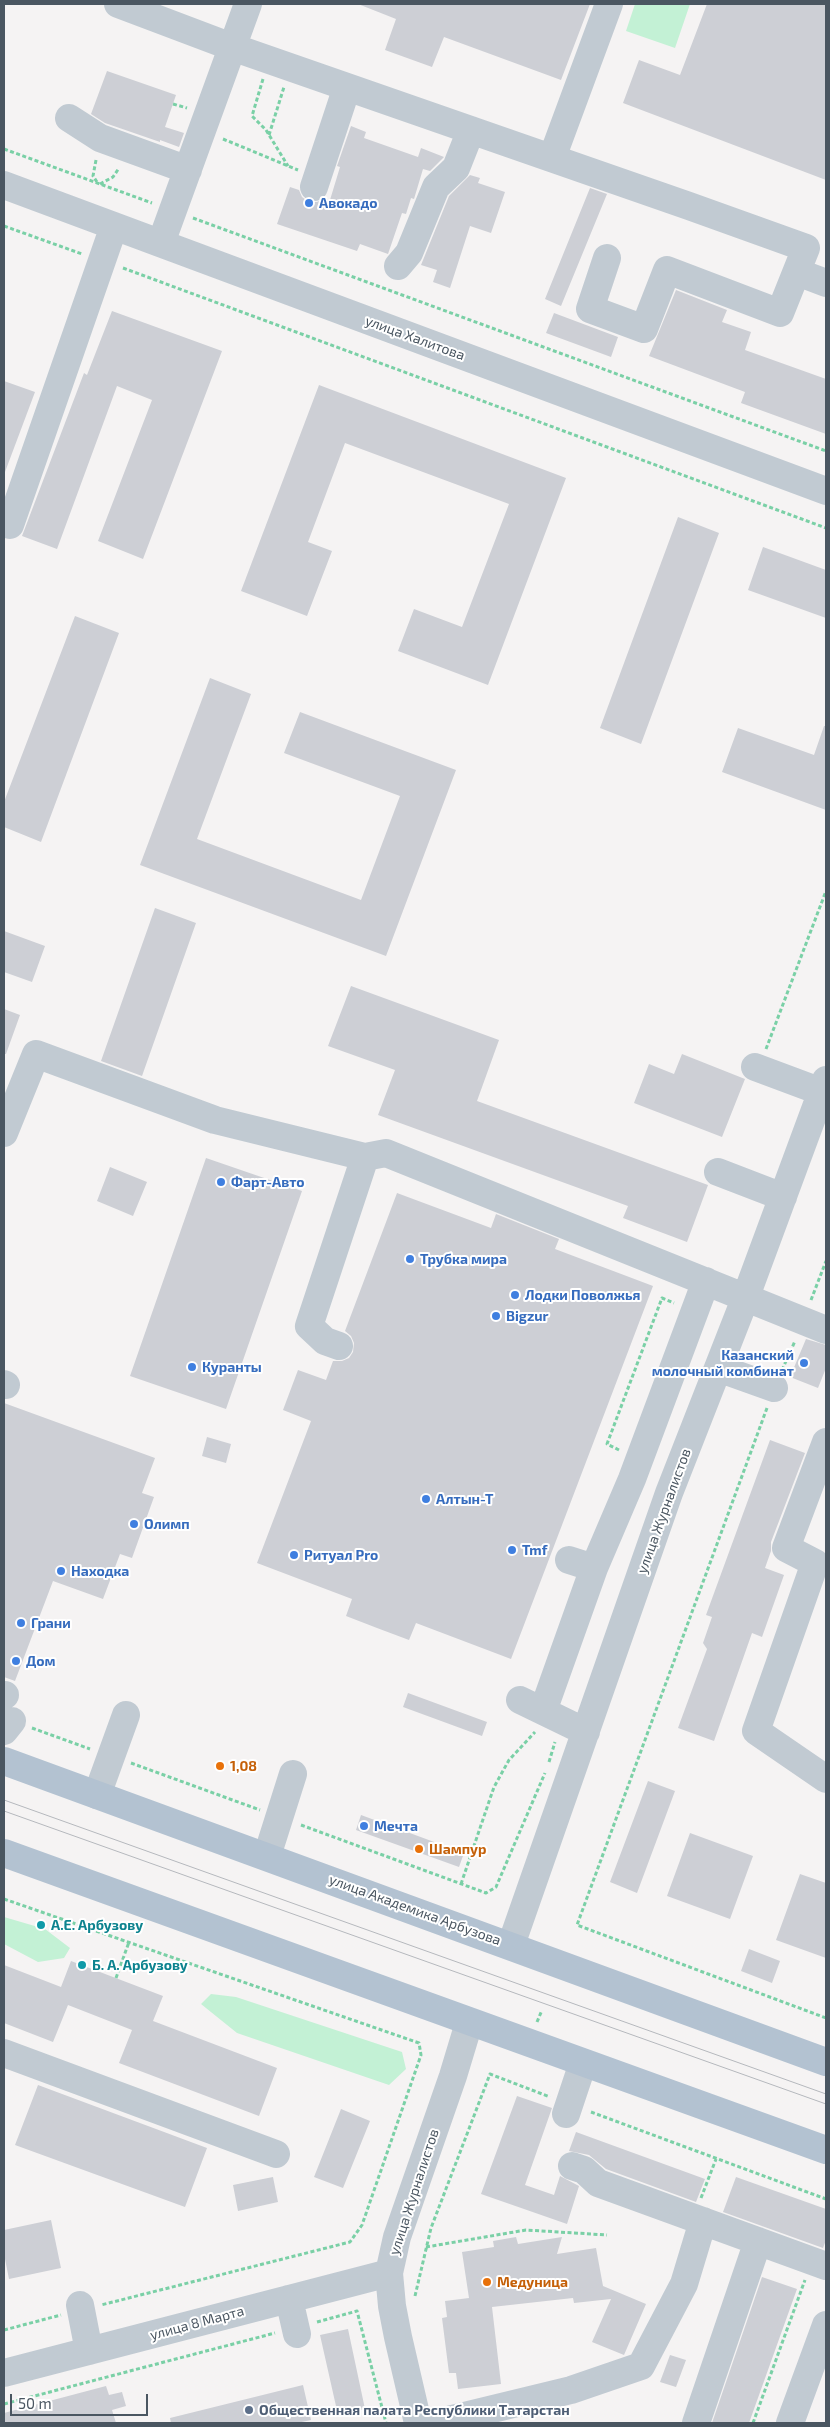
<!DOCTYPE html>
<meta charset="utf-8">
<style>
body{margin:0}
#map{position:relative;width:830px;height:2427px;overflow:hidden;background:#f5f3f3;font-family:"Exo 2",sans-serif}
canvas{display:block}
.frame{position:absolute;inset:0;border:5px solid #4a5661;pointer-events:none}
.scale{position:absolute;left:10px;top:2394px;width:138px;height:22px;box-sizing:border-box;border:2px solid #4a5661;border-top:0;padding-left:6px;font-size:15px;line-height:18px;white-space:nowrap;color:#4a5661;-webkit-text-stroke:4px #fff;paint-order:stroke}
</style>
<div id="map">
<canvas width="830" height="2427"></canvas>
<div class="frame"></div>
<div class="scale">50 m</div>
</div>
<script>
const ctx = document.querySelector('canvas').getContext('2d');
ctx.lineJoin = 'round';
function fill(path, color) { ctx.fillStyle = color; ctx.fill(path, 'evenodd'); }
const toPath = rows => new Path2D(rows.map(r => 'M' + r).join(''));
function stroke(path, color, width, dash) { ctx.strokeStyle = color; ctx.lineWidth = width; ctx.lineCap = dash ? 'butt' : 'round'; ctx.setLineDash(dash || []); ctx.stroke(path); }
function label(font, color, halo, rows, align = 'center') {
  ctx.font = font + ' "Exo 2",sans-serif'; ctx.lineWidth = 4; ctx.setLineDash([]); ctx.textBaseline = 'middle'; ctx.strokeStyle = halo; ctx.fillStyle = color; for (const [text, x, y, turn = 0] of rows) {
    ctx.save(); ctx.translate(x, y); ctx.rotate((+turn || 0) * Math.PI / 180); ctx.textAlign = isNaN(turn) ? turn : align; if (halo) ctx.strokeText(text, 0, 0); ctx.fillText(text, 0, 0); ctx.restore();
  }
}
const green = toPath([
 [635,4,690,4,675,48,626,31],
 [4,1917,45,1929,70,1948,64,1958,38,1962,4,1944],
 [211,1994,236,1997,402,2052,406,2069,389,2085,237,2033,201,2004]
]);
const building = toPath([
 [358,4,590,4,561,80,444,37,432,67,385,50,396,19],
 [707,4,826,4,826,180,623,103,639,60,680,75],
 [107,71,176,95,165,127,184,133,179,147,160,140,160,142,105,123,91,114],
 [351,126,366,132,364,138,418,157,421,148,444,157,430,171,423,169,414,199,411,198,406,214,402,213,388,254,360,244,357,251,277,224,290,187,299,190,302,197,309,202,317,202,325,198,330,200,340,167,337,166],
 [470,175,480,178,478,183,505,192,491,233,470,226,450,288,433,282,437,270,421,265,449,196],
 [590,188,607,194,561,306,545,299],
 [676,290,727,310,722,322,751,332,745,350,826,379,826,434,741,403,745,392,649,356],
 [112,311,222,351,143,559,98,541,152,400,117,386,57,549,22,536,84,373,87,375],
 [554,313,618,337,611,357,546,333],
 [4,381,35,392,5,472,4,472],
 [319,385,566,478,488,685,398,651,414,609,462,627,509,504,345,443,308,542,332,551,307,616,241,591],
 [678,517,719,533,641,744,600,728],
 [763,547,826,570,826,618,748,590],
 [75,616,119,633,41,842,4,827,4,802],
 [210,678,251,694,197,839,361,900,400,796,284,753,300,712,456,770,386,956,140,865],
 [824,726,826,726,826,810,722,772,738,728,814,755],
 [155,908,196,923,142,1076,101,1061],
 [4,931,45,946,32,982,4,972],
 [351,986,499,1040,477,1101,708,1185,687,1242,623,1218,628,1206,378,1115,395,1070,328,1046],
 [4,1009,20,1015,6,1054,4,1054],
 [682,1054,745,1079,722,1137,634,1103,649,1064,674,1074],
 [206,1158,302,1191,226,1409,130,1376],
 [110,1167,147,1182,133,1216,97,1201],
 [397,1193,491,1228,496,1214,559,1239,555,1249,653,1286,511,1659,416,1623,409,1640,377,1628,346,1616,352,1599,257,1563,311,1421,283,1410,298,1370,326,1380,333,1361,342,1361,349,1358,353,1352,354,1343,351,1336,345,1331],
 [806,1339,826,1345,826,1368,818,1388,790,1377],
 [4,1403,155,1458,142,1493,154,1497,132,1558,120,1554,103,1599,53,1581,15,1681,4,1677],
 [207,1437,231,1444,226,1463,202,1456],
 [770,1440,805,1453,771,1542,771,1551,765,1568,784,1575,762,1637,752,1633,714,1741,678,1728,707,1649,703,1643,712,1617,706,1615],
 [408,1693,487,1722,482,1736,403,1707],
 [648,1781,675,1791,637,1893,610,1882],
 [361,1815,464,1853,459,1867,356,1830],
 [690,1833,753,1856,730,1919,667,1896],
 [800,1874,826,1883,826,1958,776,1940],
 [749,1949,780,1961,772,1983,741,1971],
 [71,1961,163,1996,153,2021,277,2068,259,2116,119,2063,132,2030,68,2005,53,2042,4,2023,4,1965,61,1987],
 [38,2085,207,2148,185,2207,15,2145],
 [517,2096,552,2108,525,2185,554,2195,560,2176,579,2186,567,2224,481,2194],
 [341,2109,370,2121,343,2188,314,2177],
 [576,2132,705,2179,696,2202,606,2169,589,2155,569,2151],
 [273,2177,278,2202,238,2211,233,2185],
 [736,2177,826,2209,826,2240,823,2248,723,2212],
 [51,2220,61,2268,9,2279,4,2254,4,2230],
 [516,2237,518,2244,562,2237,557,2254,596,2248,603,2286,646,2304,624,2355,592,2342,611,2299,574,2303,573,2298,492,2307,501,2384,458,2389,456,2373,449,2373,442,2318,447,2317,445,2301,469,2298,462,2252,494,2247,493,2241],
 [762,2277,797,2289,749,2423,712,2423],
 [348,2329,365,2409,338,2415,320,2335],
 [670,2355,686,2360,676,2387,660,2382],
 [303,2385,311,2420,297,2423,171,2423,170,2418],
 [106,2386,109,2395,122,2392,126,2406,112,2410,116,2423,4,2423,4,2413]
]);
const path = toPath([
 [263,79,252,116,266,130,288,166],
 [173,104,187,108],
 [269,135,284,87],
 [223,139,298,170],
 [4,149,152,203],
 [96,160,93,176,97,182],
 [100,184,113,177,119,168],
 [193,218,826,451],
 [4,226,82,254],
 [123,268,826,528],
 [766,1049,826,891],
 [811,1300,826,1261],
 [782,1370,795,1341],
 [767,1408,577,1925,826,2018],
 [619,1450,607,1444,662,1298,674,1303],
 [32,1728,90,1749],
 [549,1762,555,1742],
 [131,1763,260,1810],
 [301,1825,486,1893,496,1887,545,1773],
 [461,1884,494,1787,509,1760,535,1732],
 [4,1899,419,2043,421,2055,362,2225,350,2242,101,2305],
 [116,1978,129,1942],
 [537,2022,542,2010],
 [591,2112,826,2199],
 [701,2198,716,2159],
 [426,2247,526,2230,607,2235],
 [415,2296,431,2228,490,2074,550,2097],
 [317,2322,357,2311,386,2423],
 [4,2330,61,2315],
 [4,2404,275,2333],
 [753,2423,805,2280]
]);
const minor = toPath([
 [118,4,232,47,689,206,806,248,780,313,667,270,644,329,590,309,607,258],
 [69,118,100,138,188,170],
 [552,158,609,4],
 [4,185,826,491],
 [314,187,347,87],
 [161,243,248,4],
 [398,266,409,253,436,187,456,168,471,130],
 [797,272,826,283],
 [10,525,114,226],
 [755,1067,822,1092],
 [4,1133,36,1054,215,1120,365,1157,386,1153,826,1330],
 [718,1172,783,1197],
 [339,1346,325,1341,309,1326,365,1157],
 [718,1368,774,1388],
 [4,1384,6,1385],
 [826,1442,786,1548,815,1563,756,1731,826,1779],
 [569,1560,594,1568],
 [4,1695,5,1695],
 [520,1700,586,1732],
 [543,1711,594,1568,632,1479,706,1281],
 [4,1731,12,1721],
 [97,1795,126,1715],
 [267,1856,293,1774],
 [511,1945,669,1493,745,1299,826,1080],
 [4,2053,276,2154],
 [566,2114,583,2063],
 [572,2166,584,2170,598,2183,826,2266],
 [289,2299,297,2334],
 [80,2305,89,2351],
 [4,2373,389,2273],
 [418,2423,398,2337,392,2306,389,2273,397,2237,453,2076,469,2023],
 [435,2423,571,2390,641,2366,684,2284,703,2221],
 [696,2423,758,2241],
 [790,2423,826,2325]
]);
const major = toPath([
 [4,1761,826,2062],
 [4,1853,826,2150]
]);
const tram = toPath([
 [4,1800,826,2094],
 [4,1811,826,2104]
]);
const markers = [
 [309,203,5,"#3f7fe0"],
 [221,1182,5,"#3f7fe0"],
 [410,1259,5,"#3f7fe0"],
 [515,1295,5,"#3f7fe0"],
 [496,1316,5,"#3f7fe0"],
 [804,1363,5,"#3f7fe0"],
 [192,1367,5,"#3f7fe0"],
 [426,1499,5,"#3f7fe0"],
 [134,1524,5,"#3f7fe0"],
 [512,1550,5,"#3f7fe0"],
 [294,1555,5,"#3f7fe0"],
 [61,1571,5,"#3f7fe0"],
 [21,1623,5,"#3f7fe0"],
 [16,1661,5,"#3f7fe0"],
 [220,1766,5,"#e8710a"],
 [364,1826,5,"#3f7fe0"],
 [419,1849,5,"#e8710a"],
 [41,1925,5,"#0f9aa8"],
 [82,1965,5,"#0f9aa8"],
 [487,2282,5,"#e8710a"],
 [249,2410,5,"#5c6f8a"]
];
const shopNames = [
 ["Авокадо",319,203],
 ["Фарт-Авто",231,1182],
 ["Трубка мира",420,1259],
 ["Лодки Поволжья",525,1295],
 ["Bigzur",506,1316],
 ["Казанский",794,1355,"right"],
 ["молочный комбинат",794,1371,"right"],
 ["Куранты",202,1367],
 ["Алтын-Т",436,1499],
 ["Олимп",144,1524],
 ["Tmf",522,1550],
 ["Ритуал Pro",304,1555],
 ["Находка",71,1571],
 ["Грани",31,1623],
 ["Дом",26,1661],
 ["Мечта",374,1826]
];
const streetNames = [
 ["улица Халитова",415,338,20],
 ["улица Журналистов",664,1511,-70],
 ["улица Академика Арбузова",415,1910,20],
 ["улица Журналистов",414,2192,-72],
 ["улица 8 Марта",197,2323,-15]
];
const foodNames = [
 ["1,08",230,1766],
 ["Шампур",429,1849],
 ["Медуница",497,2282]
];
const cultureNames = [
 ["А.Е. Арбузову",51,1925],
 ["Б. А. Арбузову",92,1965]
];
const serviceNames = [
 ["Общественная палата Республики Татарстан",259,2410]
];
fill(green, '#c3f1d5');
fill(building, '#cdcfd5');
stroke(path, '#7ad0a6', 3, [4, 2.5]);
stroke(minor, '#c1cad2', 28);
stroke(major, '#b3c2d1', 28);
stroke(tram, '#b5b8bd', 1);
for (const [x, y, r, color] of markers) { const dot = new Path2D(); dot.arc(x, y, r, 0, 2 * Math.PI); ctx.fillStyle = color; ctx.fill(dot); stroke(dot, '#fff', 2); }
label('bold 14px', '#366cbe', '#fff', shopNames, 'left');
label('14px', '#4a5661', '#fff', streetNames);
label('bold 14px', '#c56008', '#fff', foodNames, 'left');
label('bold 14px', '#0d838f', '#fff', cultureNames, 'left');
label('bold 14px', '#4e5e75', '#fff', serviceNames, 'left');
</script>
